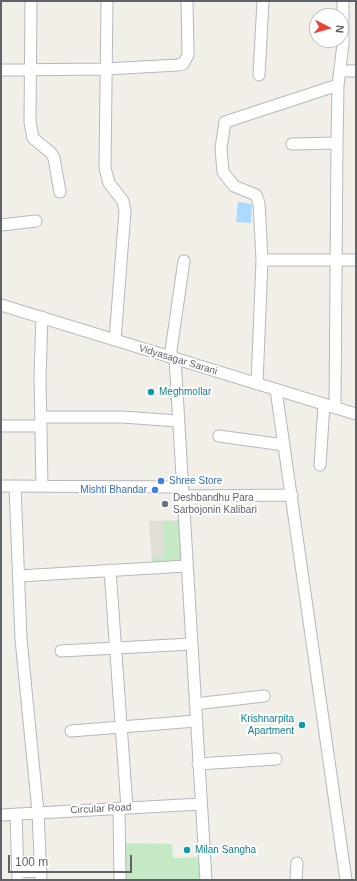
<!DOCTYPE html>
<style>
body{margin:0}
#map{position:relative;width:357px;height:881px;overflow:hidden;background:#f1efe8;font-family:Helvetica,sans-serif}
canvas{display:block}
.frame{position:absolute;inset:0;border:2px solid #5f6368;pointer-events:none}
.north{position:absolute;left:309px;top:8px;width:40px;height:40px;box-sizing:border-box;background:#fff;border:1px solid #bfc1c3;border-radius:50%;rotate:96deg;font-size:11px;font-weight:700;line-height:16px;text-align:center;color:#5f6368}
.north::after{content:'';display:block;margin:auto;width:14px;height:18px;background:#ea4335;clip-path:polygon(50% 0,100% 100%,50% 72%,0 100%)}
.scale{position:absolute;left:8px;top:855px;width:124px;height:18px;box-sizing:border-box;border:2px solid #5f6368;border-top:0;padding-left:5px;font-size:12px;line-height:14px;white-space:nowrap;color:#5f6368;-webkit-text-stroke:3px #fff;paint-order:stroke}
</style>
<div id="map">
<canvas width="357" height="881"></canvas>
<div class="frame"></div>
<div class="north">N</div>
<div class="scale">100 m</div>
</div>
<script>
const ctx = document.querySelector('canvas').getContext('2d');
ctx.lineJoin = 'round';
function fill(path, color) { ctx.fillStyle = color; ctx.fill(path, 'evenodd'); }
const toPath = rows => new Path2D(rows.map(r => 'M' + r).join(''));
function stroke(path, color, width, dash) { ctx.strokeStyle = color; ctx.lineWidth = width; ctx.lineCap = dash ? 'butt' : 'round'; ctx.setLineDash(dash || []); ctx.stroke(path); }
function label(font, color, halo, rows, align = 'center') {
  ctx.font = font + ' Helvetica,sans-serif'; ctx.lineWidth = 4; ctx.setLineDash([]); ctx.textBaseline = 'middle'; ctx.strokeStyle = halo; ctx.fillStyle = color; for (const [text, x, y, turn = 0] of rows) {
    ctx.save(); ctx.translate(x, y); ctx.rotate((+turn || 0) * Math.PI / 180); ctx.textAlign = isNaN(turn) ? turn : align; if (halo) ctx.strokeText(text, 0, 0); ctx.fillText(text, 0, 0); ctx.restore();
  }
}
const education = toPath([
 [183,520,185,559,152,564,149,521]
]);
const green = toPath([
 [183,520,182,562,153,564,152,558,164,557,162,522],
 [123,843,172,844,173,858,202,857,202,880,124,880]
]);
const water = toPath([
 [238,202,252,204,251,223,236,222]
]);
const minor = toPath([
 [31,1,30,122,33,138,51,153,54,158,60,192],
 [107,1,105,168,109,183,123,201,125,211,115,340],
 [1,70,106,69,178,65,183,64,188,55,187,1],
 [341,71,356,71],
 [259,75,263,1],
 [292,144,337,143],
 [1,225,36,221],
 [262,260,356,260],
 [1,305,356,414],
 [170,357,184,261],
 [175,358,206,880],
 [257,384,262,260,259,203,256,195,234,186,223,172,221,148,225,122,338,85],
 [276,390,346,880],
 [335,408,337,143,338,85,343,44,343,1],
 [41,417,122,417,178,421],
 [1,426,41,426],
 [219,436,284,445],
 [320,465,324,404],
 [1,486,182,487],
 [15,486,21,639,38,812,41,880],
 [42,486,40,376,42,317],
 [182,496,292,495],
 [110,570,127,808],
 [19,576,186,566],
 [61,651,191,644],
 [195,704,264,696],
 [71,731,196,721],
 [198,764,276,759],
 [119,808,120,880],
 [16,814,18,880],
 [1,815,201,804],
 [18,872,41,871],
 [296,880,297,863]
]);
const markers = [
 [151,392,4,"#0f9aa8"],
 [161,481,4,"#3f7fe0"],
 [155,490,4,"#3f7fe0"],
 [165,504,4,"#6b7280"],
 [302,725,4,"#0f9aa8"],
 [187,850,4,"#0f9aa8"]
];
const streetNames = [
 ["Vidyasagar Sarani",178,360,17],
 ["Circular Road",101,809,-3]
];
const cultureNames = [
 ["Meghmollar",159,392],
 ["Krishnarpita",294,719,"right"],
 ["Apartment",294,731,"right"],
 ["Milan Sangha",195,850]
];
const shopNames = [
 ["Shree Store",169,481],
 ["Mishti Bhandar",147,490,"right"]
];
const worshipNames = [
 ["Deshbandhu Para",173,498],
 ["Sarbojonin Kalibari",173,510]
];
fill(education, '#e1ded6');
fill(green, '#c5e8c5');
fill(water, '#aadaff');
stroke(minor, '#b5b8bc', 13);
stroke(minor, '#fff', 11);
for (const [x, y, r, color] of markers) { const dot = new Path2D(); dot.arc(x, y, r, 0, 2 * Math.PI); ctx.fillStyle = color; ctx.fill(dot); stroke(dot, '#fff', 1.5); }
label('10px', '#5f6368', '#fff', streetNames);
label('10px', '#0d838f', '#fff', cultureNames, 'left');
label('10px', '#366cbe', '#fff', shopNames, 'left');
label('10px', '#5b616d', '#fff', worshipNames, 'left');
</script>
